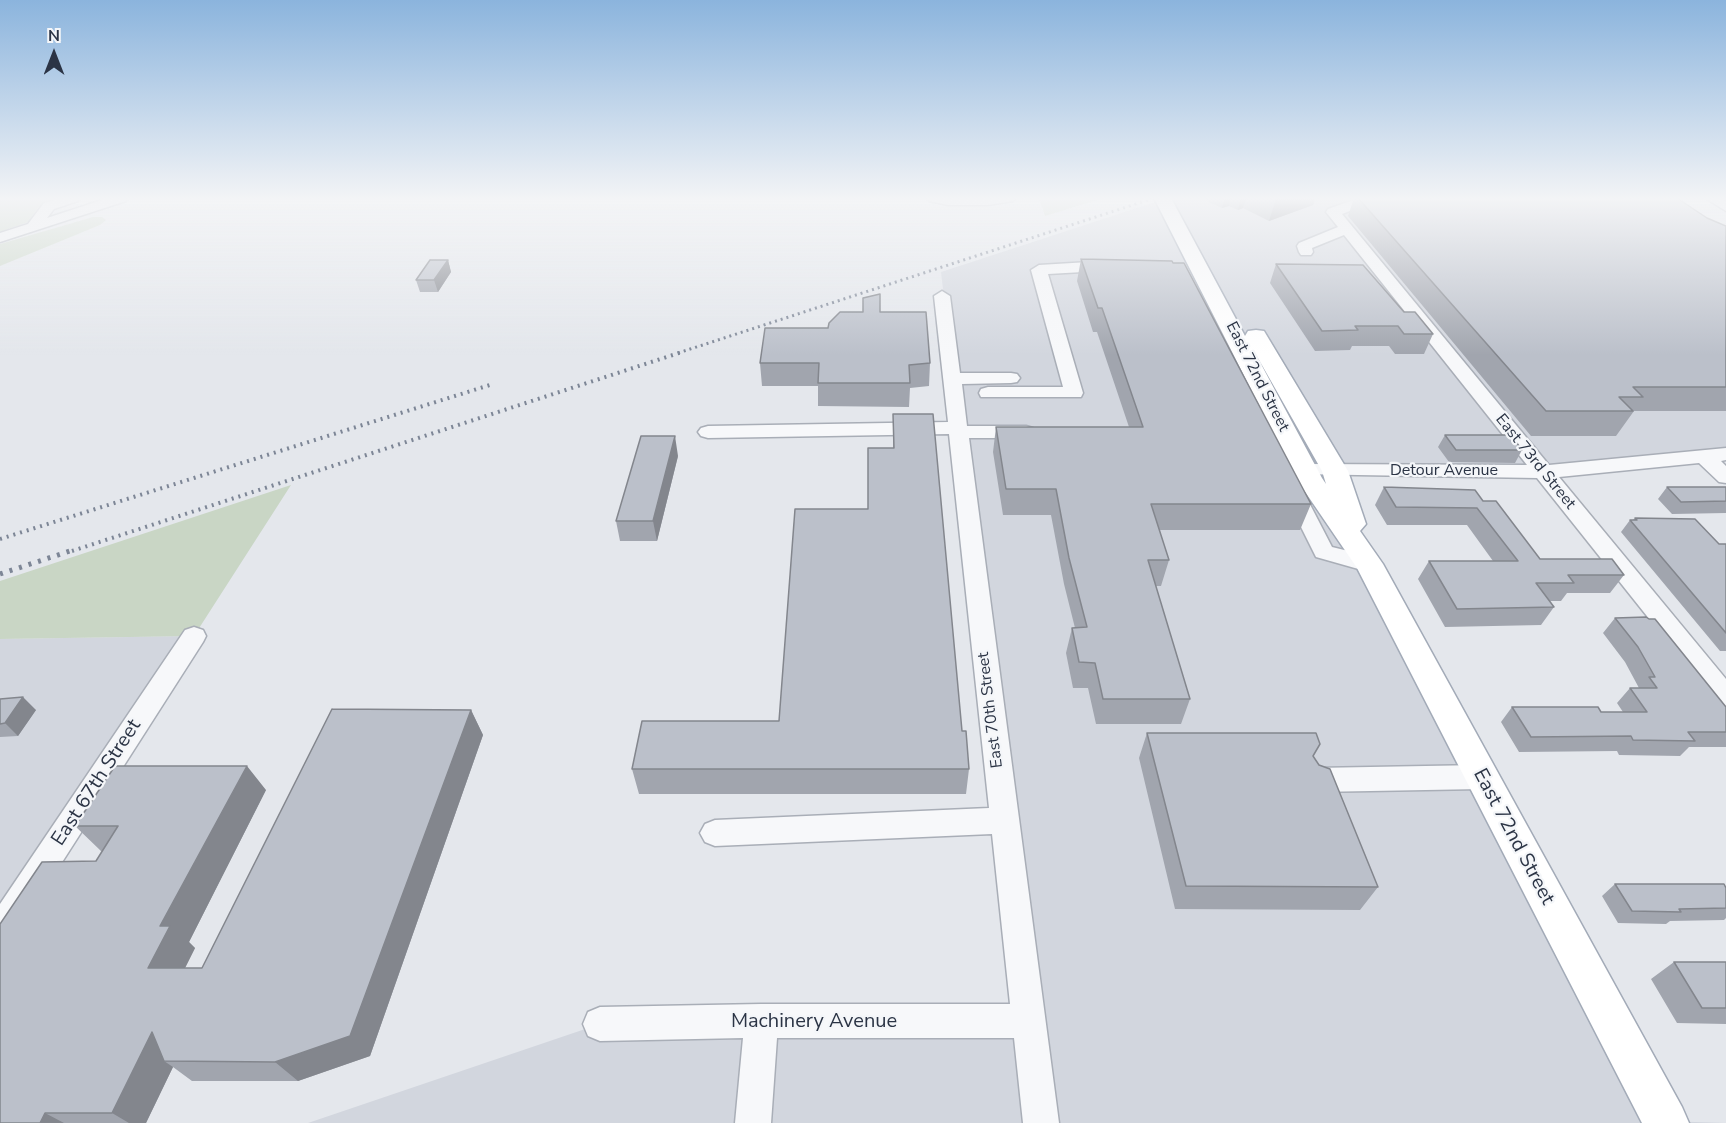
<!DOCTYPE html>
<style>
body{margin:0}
#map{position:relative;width:1726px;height:1123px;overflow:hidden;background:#e4e7ec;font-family:"Nunito Sans",sans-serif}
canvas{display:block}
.north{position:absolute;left:24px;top:24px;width:60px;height:60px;-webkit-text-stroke:4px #f4f6f9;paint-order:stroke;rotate:0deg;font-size:16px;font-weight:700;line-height:24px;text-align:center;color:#2b3445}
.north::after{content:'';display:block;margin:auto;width:21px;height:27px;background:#2b3445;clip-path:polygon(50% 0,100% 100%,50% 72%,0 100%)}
</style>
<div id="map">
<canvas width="1726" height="1123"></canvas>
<div class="north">N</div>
</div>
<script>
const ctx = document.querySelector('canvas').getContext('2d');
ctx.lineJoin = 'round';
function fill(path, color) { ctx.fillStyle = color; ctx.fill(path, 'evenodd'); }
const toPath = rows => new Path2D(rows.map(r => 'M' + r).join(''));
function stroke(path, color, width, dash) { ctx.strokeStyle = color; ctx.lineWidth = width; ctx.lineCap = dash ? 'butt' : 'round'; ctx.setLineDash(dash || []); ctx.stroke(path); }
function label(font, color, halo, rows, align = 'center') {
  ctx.font = font + ' "Nunito Sans",sans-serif'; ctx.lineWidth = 4.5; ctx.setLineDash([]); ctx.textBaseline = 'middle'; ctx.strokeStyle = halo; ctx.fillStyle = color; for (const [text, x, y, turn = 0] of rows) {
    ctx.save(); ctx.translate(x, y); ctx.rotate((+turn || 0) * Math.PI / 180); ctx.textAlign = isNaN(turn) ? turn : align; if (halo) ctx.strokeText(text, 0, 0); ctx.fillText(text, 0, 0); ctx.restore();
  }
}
const built = toPath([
 [1167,198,1674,198,1726,233,1726,454,1543,472,1306,470,1664,1121,1726,1123,308,1123,600,1024,1028,1021,941,272],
 [194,636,0,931,0,639]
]);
const green = toPath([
 [0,198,60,198,38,208,28,222,0,232],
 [1039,198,1104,198,1045,216],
 [93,217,102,217,106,220,100,225,0,266,0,244],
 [291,485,194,636,0,639,0,581]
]);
const minor = toPath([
 [60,198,80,198,78,201,54,209,47,218,108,198,128,198,126,201,0,242,0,233,28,224,44,203,60,198],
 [927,198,1015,198,1013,201,988,205,948,205,929,201,927,198],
 [1359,198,1378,198,1376,201,1342,214,1549,465,1726,448,1726,460,1721,461,1726,466,1726,483,1719,482,1699,463,1559,477,1726,679,1726,707,1717,704,1537,478,1298,474,1295,470,1298,466,1305,464,1527,465,1344,235,1312,248,1313,252,1311,255,1301,255,1299,252,1297,246,1299,243,1338,227,1326,212,1328,209,1359,198],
 [1705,198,1721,198,1726,201,1726,211,1705,198],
 [1089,262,1094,264,1098,270,1110,272,1113,275,1105,280,1092,280,1087,278,1083,272,1048,274,1083,393,1081,397,981,397,979,393,981,389,988,387,1063,387,1031,270,1039,265,1089,262],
 [942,291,950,296,960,373,1011,373,1017,374,1020,378,1017,382,1011,383,962,384,967,426,1026,426,1033,428,1036,432,1033,436,1026,438,969,438,1059,1123,1023,1123,1014,1038,777,1038,771,1123,735,1123,743,1038,600,1041,588,1036,583,1024,588,1012,600,1007,761,1004,1010,1004,992,834,715,846,705,842,700,833,705,824,715,820,989,808,949,434,708,438,701,436,698,432,701,428,708,426,948,422,934,296,942,291],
 [1292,482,1299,484,1302,489,1332,547,1377,558,1380,564,1377,570,1369,572,1316,557,1282,489,1285,484,1292,482],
 [194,627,203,630,206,636,203,642,11,942,0,946,0,904,185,630,194,627],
 [1481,765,1491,769,1495,777,1491,785,1481,789,1315,792,1305,788,1301,780,1305,772,1315,768,1481,765]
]);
const major = toPath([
 [1154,198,1171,198,1245,336,1248,331,1256,330,1264,331,1348,471,1366,524,1360,531,1383,564,1682,1107,1689,1123,1642,1123,1357,568,1297,480,1154,198],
 [1254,351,1322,471,1326,484,1322,478,1254,351]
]);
const railFar2 = toPath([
 [678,353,1154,198]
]);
const railFar1 = toPath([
 [0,539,493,384],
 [72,551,682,352]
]);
const rail = toPath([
 [0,574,76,549]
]);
const wall = toPath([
 [1200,198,1316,198,1313,205,1269,221,1243,208,1238,210,1229,206,1222,208],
 [1354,198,1677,198,1707,218,1726,226,1726,411,1634,411,1616,436,1531,436,1348,216],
 [1081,259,1311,504,1300,530,1159,530,1169,560,1161,586,1156,586,1190,699,1181,724,1096,724,1088,688,1073,688,1066,653,1072,628,1075,628,1064,584,1051,515,1003,515,993,452,996,427,1129,427,1097,332,1093,332,1077,281],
 [448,260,451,272,438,292,420,292,416,280],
 [1276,264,1404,312,1433,334,1424,354,1395,354,1389,346,1352,346,1350,350,1315,351,1270,283],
 [880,312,930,363,929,386,910,388,909,407,818,406,818,386,762,386,760,363],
 [893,414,969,769,966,794,639,794,632,769,779,721,893,448],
 [1445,435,1522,450,1515,463,1449,462,1438,447],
 [678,456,657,541,620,541,616,521],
 [1384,487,1483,501,1540,559,1624,575,1610,593,1567,593,1561,601,1549,601,1554,607,1541,625,1445,627,1418,579,1429,561,1493,561,1467,525,1387,525,1375,505],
 [1667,487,1726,487,1726,513,1672,514,1658,499],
 [1635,518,1719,544,1726,544,1726,651,1720,651,1621,532,1630,520,1633,520],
 [1615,618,1726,707,1726,747,1689,747,1680,756,1619,755,1617,751,1519,752,1501,722,1512,707,1601,712,1623,712,1617,703,1630,688,1639,688,1625,662,1603,633],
 [0,699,36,710,18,736,0,737],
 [471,710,483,735,370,1056,298,1081,192,1081,173,1067,146,1123,0,1123,96,861,103,851,101,851,75,826,266,790,189,942,195,948,185,968,202,968],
 [1147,733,1313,756,1378,887,1360,910,1175,909,1139,758],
 [1615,884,1726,888,1726,918,1724,920,1670,921,1666,924,1618,923,1602,896],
 [1674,962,1726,962,1726,1024,1677,1023,1651,979]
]);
const shadedWall = toPath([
 [1225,198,1231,198,1229,206,1222,208],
 [1241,198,1246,198,1243,208,1238,210],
 [1280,198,1316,198,1313,205,1269,221,1276,199],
 [448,260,451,272,438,292,434,280],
 [675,436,678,456,657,541,653,521],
 [23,697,36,710,18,736,5,723],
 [471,710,483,735,370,1056,298,1081,275,1062],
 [247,766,266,790,189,942,195,948,174,990,148,968,160,926],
 [152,1032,164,1061,173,1067,146,1123,129,1123,112,1113],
 [45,1113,64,1123,40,1123]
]);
const building = toPath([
 [1358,198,1677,198,1707,218,1726,226,1726,387,1633,387,1643,397,1619,397,1633,411,1546,411,1358,198],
 [1081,259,1172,261,1173,263,1184,263,1311,504,1151,504,1169,560,1148,560,1190,699,1103,699,1095,663,1079,662,1072,628,1087,627,1069,558,1056,489,1006,489,996,427,1143,427,1102,308,1098,308,1081,259],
 [430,260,448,260,434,280,416,280,430,260],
 [1276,264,1363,265,1404,312,1415,312,1433,334,1404,334,1398,326,1355,326,1358,330,1322,331,1276,264],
 [880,294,880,312,926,312,930,363,909,365,910,383,818,383,819,363,760,363,765,328,828,328,829,323,840,312,863,312,863,298,880,294],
 [893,414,933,414,962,731,966,731,969,769,632,769,642,721,779,721,795,509,868,509,868,448,894,448,893,414],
 [1445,435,1511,435,1522,450,1456,450,1445,435],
 [641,436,675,436,653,521,616,521,641,436],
 [1384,487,1475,490,1483,501,1496,501,1540,559,1612,559,1624,575,1568,575,1574,583,1536,583,1554,607,1457,609,1429,561,1518,561,1477,508,1396,507,1384,487],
 [1667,487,1726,487,1726,501,1681,502,1667,487],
 [1635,518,1695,519,1719,544,1726,544,1726,633,1630,520,1637,520,1635,518],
 [1646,617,1649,619,1655,619,1726,707,1726,732,1688,732,1695,741,1633,740,1631,736,1531,737,1512,707,1598,707,1601,712,1647,712,1630,688,1657,688,1649,677,1655,677,1638,647,1615,618,1646,617],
 [23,697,5,723,0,724,0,699,23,697],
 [332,709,471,710,350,1036,275,1062,164,1061,152,1032,112,1113,45,1113,40,1123,0,1123,0,924,42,862,96,861,118,826,75,826,115,766,247,766,160,926,170,926,148,968,202,968,332,709],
 [1147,733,1316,733,1320,744,1313,756,1319,765,1330,769,1378,887,1186,886,1147,733],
 [1615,884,1724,884,1726,888,1726,908,1679,909,1681,912,1632,911,1615,884],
 [1674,962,1726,962,1726,1008,1702,1008,1674,962]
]);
const streetNames = [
 ["East 72nd Street",1257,377,63],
 ["East 73rd Street",1535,462,51],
 ["Detour Avenue",1444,471],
 ["East 70th Street",991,710,-97]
];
const nearStreetnames = [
 ["East 67th Street",97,783,-57],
 ["East 72nd Street",1513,837,62],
 ["Machinery Avenue",814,1022]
];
fill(built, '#d2d6de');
fill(green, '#c9d6c5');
stroke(minor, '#a9aeb7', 3);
stroke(major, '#a3abb8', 3);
fill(minor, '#f7f8fa');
fill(major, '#fff');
stroke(railFar2, '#7d8696', 3, [2, 4]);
stroke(railFar1, '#7d8696', 4, [2, 5]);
stroke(rail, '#7d8696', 5, [3, 7]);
fill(wall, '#a1a5ae');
fill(shadedWall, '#83868d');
fill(building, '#bbc0ca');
stroke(building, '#83868d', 1.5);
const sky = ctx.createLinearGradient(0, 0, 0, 355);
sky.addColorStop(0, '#8bb4dd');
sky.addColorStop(0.56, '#f3f4f6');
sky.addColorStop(1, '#f3f4f600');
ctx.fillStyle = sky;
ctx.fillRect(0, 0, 1726, 355);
label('16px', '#2b3445', '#f4f6f9', streetNames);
label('20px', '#2b3445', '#f4f6f9', nearStreetnames);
</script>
